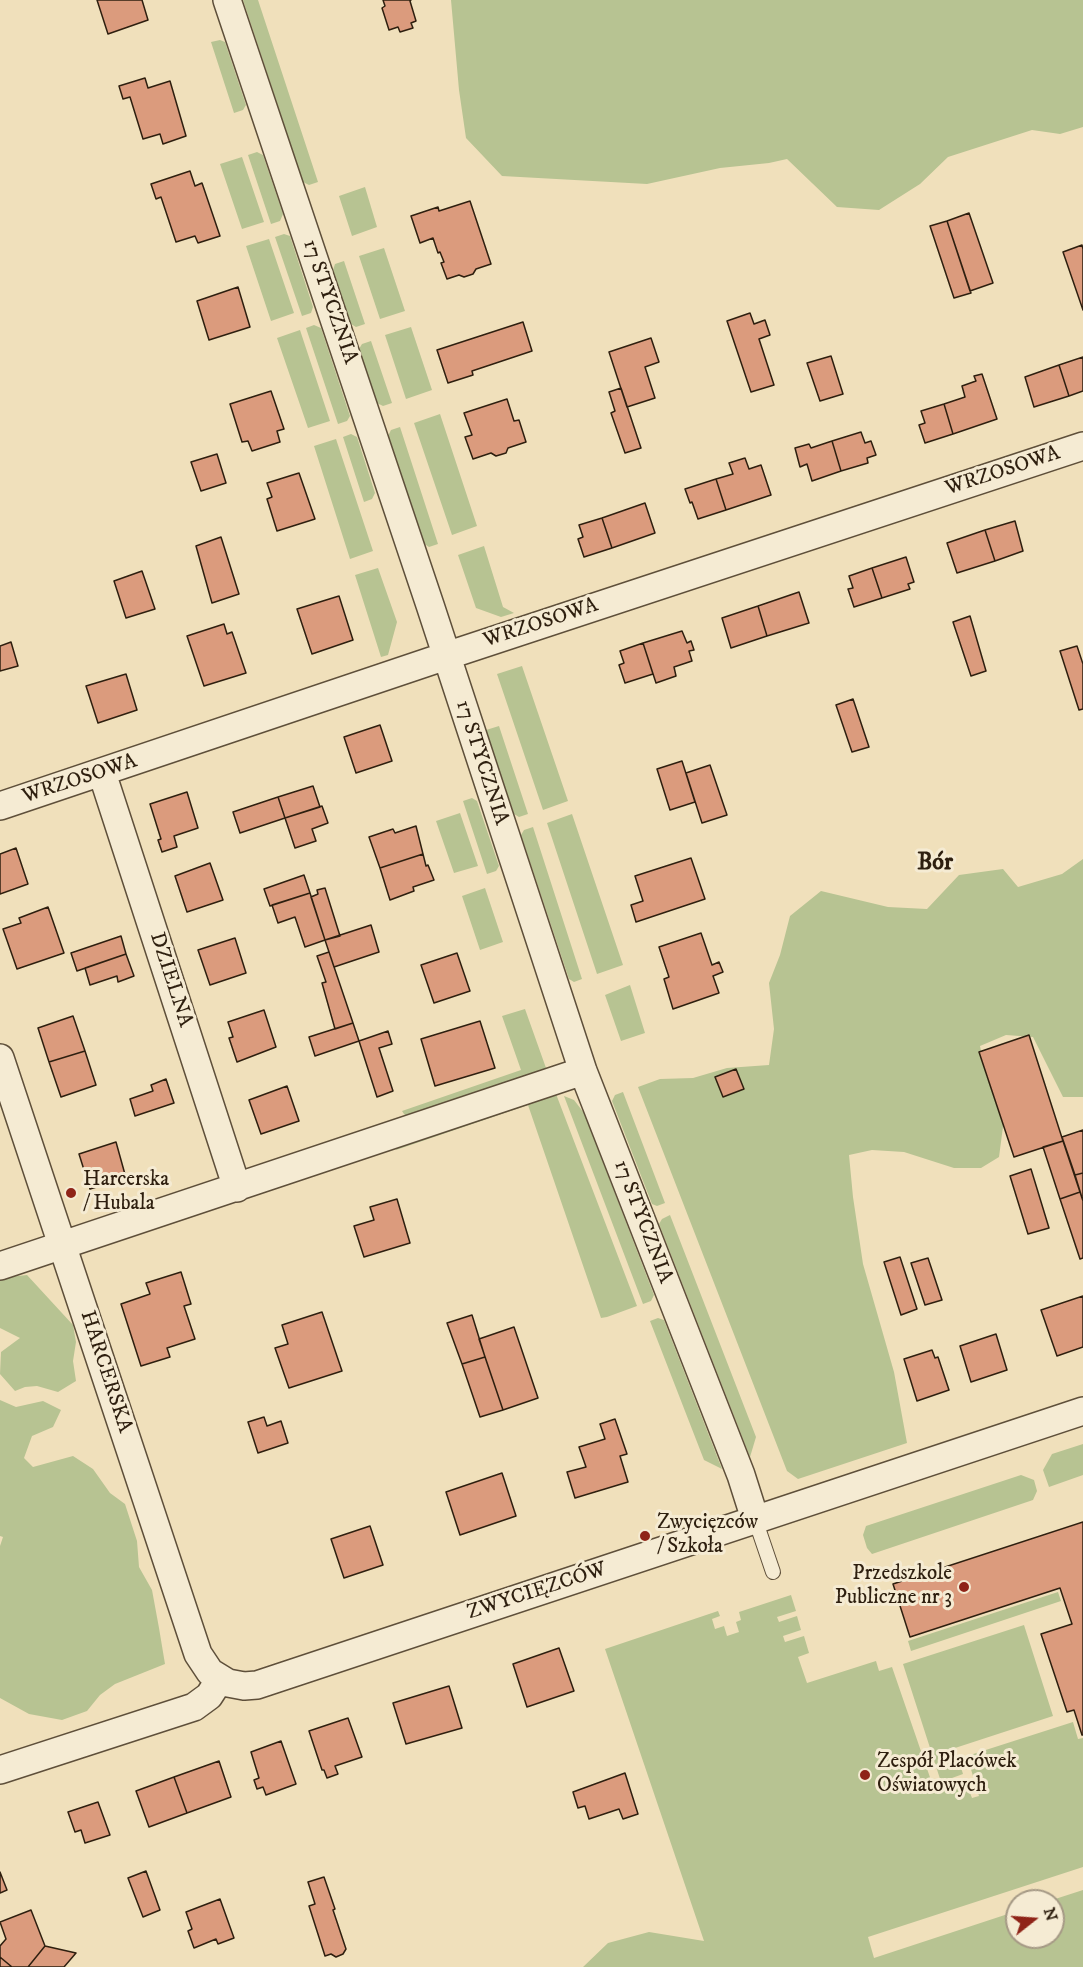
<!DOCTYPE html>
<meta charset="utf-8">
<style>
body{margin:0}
#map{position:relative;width:1083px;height:1967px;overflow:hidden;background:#f0e0bb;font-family:"IM FELL DW Pica",serif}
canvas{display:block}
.north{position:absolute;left:1005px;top:1889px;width:60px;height:60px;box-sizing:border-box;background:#f5ebd3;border:2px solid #a59985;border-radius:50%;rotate:73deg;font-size:16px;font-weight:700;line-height:24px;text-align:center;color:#2e1f0f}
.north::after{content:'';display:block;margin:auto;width:21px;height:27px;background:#8f2418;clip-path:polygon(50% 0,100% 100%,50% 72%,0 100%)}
</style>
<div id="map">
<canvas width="1083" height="1967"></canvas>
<div class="north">N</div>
</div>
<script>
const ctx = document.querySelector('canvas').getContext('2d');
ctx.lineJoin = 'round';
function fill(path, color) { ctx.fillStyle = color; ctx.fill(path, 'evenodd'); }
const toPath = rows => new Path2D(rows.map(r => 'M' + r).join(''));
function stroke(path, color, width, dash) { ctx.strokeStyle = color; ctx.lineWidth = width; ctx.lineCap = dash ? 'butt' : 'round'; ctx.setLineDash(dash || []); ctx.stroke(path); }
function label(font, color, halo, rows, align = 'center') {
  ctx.font = font + ' "IM FELL DW Pica",serif'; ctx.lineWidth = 6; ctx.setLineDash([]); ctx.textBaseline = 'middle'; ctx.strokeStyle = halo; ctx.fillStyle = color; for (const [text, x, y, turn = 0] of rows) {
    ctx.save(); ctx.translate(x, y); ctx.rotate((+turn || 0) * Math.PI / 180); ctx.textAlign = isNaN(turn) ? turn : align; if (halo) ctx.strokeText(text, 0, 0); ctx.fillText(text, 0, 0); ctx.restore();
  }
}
const green = toPath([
 [243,0,258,0,318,182,309,185,303,182],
 [451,0,1083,0,1083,127,1060,134,1032,130,948,157,920,184,879,210,837,207,787,159,769,163,720,168,647,184,502,176,466,138,459,90],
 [220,40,225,42,246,105,243,110,234,113,211,42],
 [257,152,263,155,283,214,280,221,271,224,248,155],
 [242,157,264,222,242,229,220,164],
 [365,187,377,227,352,236,339,196],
 [284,234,290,236,313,307,311,313,302,316,275,237],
 [269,239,294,313,271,321,246,246],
 [384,248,405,311,380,319,359,256],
 [344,261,365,324,356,327,351,324,333,270,335,264],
 [314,325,321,328,350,416,347,421,338,424,306,328],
 [411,327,432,390,406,399,385,335],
 [300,330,330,421,308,428,277,338],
 [371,341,392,403,383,406,377,403,359,349,362,344],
 [440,414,477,526,452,535,414,423],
 [400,427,438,544,429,547,423,543,388,436,391,430],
 [351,434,357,437,375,493,372,499,364,502,343,437],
 [336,439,373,551,350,559,314,446],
 [484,546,503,607,514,613,501,617,476,608,458,555],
 [378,568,397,622,388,655,381,657,355,575],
 [522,666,568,801,543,810,497,674],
 [499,726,528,814,519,817,514,814,486,730],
 [472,798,477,801,499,866,496,871,487,874,463,801],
 [460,813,478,866,454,873,436,821],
 [572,814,623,965,597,974,547,823],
 [533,827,582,979,574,982,569,979,521,835,524,830],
 [1083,859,1083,1097,1063,1097,1033,1037,1006,1035,980,1046,986,1075,1004,1119,999,1157,981,1168,954,1168,904,1152,872,1150,849,1155,853,1197,863,1264,894,1372,907,1443,798,1479,787,1471,638,1087,660,1079,693,1078,727,1068,769,1065,774,1029,769,983,780,955,790,916,821,891,888,907,927,909,959,875,1003,869,1018,887,1062,874],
 [485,888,503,942,480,950,462,896],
 [630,985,645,1033,621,1041,605,995],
 [525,1009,546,1068,524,1079,408,1117,404,1114,402,1111,521,1070,502,1016],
 [623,1092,665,1203,657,1206,652,1204,612,1101,615,1095],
 [556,1094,637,1306,607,1317,601,1318,528,1105,396,1150,399,1144],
 [564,1096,574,1100,584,1113,654,1295,651,1301,643,1304],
 [670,1215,756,1437,750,1457,659,1224,662,1219],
 [27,1275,73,1325,76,1342,73,1361,76,1381,58,1392,37,1386,25,1387,15,1391,0,1374,1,1352,20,1338,0,1328,0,1278],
 [658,1318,664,1320,722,1469,704,1460,650,1321],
 [0,1400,16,1407,43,1401,61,1410,53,1427,32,1436,24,1458,33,1467,73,1456,93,1469,110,1493,125,1504,137,1541,139,1567,152,1590,159,1628,165,1664,115,1684,100,1695,87,1711,62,1720,29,1714,0,1698,0,1546,3,1537,0,1536],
 [1083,1444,1083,1475,1049,1487,1043,1470,1052,1454],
 [1021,1475,1034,1480,1037,1491,1033,1500,872,1554,867,1548,863,1535,866,1526],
 [1058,1592,1061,1601,911,1651,908,1641],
 [791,1595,796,1611,777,1617,779,1622,797,1616,801,1630,783,1636,785,1642,804,1636,809,1653,798,1657,807,1683,876,1661,879,1671,892,1667,934,1789,965,1780,972,1798,979,1796,967,1756,1073,1722,1078,1739,1083,1738,1083,1867,868,1937,874,1958,1017,1911,1017,1937,1053,1937,1053,1901,1049,1901,1083,1890,1083,1967,583,1967,608,1943,649,1932,704,1941,605,1649,718,1611,720,1616,712,1619,715,1629,724,1626,727,1636,739,1632,736,1622,741,1620,739,1612],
 [1024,1625,1053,1716,955,1748,963,1774,941,1782,903,1664]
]);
const building = toPath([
 [97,0,142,0,148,20,108,34,97,0],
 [383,0,411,0,410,1,416,21,411,23,413,28,400,32,398,27,389,30,382,8,385,6,383,0],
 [145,78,148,88,170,81,186,136,163,144,160,134,143,139,130,97,123,99,119,86,145,78],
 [190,171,195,186,202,183,220,236,198,243,195,236,176,242,161,197,156,199,151,184,190,171],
 [470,201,491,264,476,269,473,274,464,277,459,275,447,279,441,263,444,262,440,252,438,253,433,238,420,243,411,216,438,207,439,211,470,201],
 [969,213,993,283,970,291,947,221,969,213],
 [947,221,971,293,954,298,930,226,947,221],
 [1082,245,1083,249,1083,310,1063,252,1082,245],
 [238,287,250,327,209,340,197,301,238,287],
 [750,313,754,324,765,320,770,335,759,339,774,385,751,392,727,321,750,313],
 [523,322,532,351,472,371,473,375,448,383,437,350,523,322],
 [651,338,659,362,645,367,655,398,627,407,609,352,651,338],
 [831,356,843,394,820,401,807,363,831,356],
 [1083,357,1083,391,1069,396,1059,365,1083,357],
 [1059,365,1069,396,1034,407,1025,377,1059,365],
 [982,374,997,419,953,434,944,404,965,397,962,386,976,381,974,376,982,374],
 [621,388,641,448,625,453,611,413,615,411,609,392,621,388],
 [271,391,284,429,277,431,280,442,252,451,248,441,242,442,230,404,271,391],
 [507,399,514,421,519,420,526,442,508,448,506,453,496,456,491,453,473,459,465,437,472,435,464,413,507,399],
 [944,404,953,434,925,443,919,425,925,423,921,411,944,404],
 [861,432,865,443,871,441,876,455,867,458,868,463,841,471,832,441,861,432],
 [832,441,841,471,812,481,807,464,800,467,795,448,809,444,811,448,832,441],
 [217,454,226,483,201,491,191,462,217,454],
 [745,458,749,469,761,465,771,495,726,510,716,479,733,474,729,463,745,458],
 [299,473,315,519,277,531,267,499,272,497,267,483,299,473],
 [716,479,726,510,698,519,692,502,690,503,685,489,716,479],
 [645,503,655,533,612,548,602,518,645,503],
 [602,518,612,548,584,557,578,539,583,537,579,525,602,518],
 [1015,521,1023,551,995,561,985,530,1015,521],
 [985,530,995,561,957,573,947,543,985,530],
 [221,537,239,594,212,603,196,546,221,537],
 [906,557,914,582,908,584,910,589,882,598,872,568,906,557],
 [872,568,882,598,854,607,848,589,853,588,849,576,872,568],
 [142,571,155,609,126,618,114,581,142,571],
 [799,592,809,623,767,636,758,606,799,592],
 [339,596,353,640,312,654,297,609,339,596],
 [758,606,767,636,731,648,722,618,758,606],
 [970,616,986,671,971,676,953,622,970,616],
 [224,624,227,634,232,632,246,673,204,686,187,636,224,624],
 [682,631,687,643,691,641,694,650,689,651,692,661,674,667,676,676,656,683,643,643,682,631],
 [11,642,18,666,0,671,0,646,11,642],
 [643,643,653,674,625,683,619,665,624,663,620,651,643,643],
 [1077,646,1083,664,1083,709,1079,710,1060,651,1077,646],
 [126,674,137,710,98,723,86,686,126,674],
 [853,699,869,747,852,752,836,705,853,699],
 [380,725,392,761,356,773,344,737,380,725],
 [682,761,695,802,670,810,657,769,682,761],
 [710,765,727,815,702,823,686,773,710,765],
 [313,786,320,807,285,818,278,797,313,786],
 [187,792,198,828,174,836,177,847,162,852,158,840,161,839,150,804,187,792],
 [278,797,285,818,240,833,233,812,278,797],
 [322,806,328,823,312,829,316,841,295,848,285,818,322,806],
 [416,826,423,854,380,868,369,837,393,829,395,833,416,826],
 [16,848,28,884,0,894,0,854,16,848],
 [423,854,426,866,428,865,434,880,413,887,414,891,390,900,380,868,423,854],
 [691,858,705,899,636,922,631,905,643,901,635,876,691,858],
 [210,863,223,900,187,912,175,876,210,863],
 [304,875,310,893,270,906,264,889,304,875],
 [325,888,340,936,325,940,311,897,318,894,317,890,325,888],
 [310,893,325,940,305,947,295,917,278,923,272,905,310,893],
 [48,907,64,953,17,969,3,929,21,923,19,918,48,907],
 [371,925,379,952,334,967,325,940,371,925],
 [701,933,712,965,719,962,723,972,713,976,719,993,673,1009,664,979,669,977,659,947,701,933],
 [121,936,126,954,77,971,71,953,121,936],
 [235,938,246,973,210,985,198,950,235,938],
 [329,952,353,1023,335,1029,322,983,326,982,317,956,329,952],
 [457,953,470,991,434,1003,421,965,457,953],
 [126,954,134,976,118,982,117,976,90,985,85,968,126,954],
 [264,1010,276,1047,237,1062,229,1038,233,1037,228,1022,264,1010],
 [73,1016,85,1051,49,1062,38,1028,73,1016],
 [480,1021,495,1068,435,1086,421,1039,480,1021],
 [353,1023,359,1041,315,1056,309,1037,353,1023],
 [388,1031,392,1044,379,1048,393,1091,377,1097,359,1041,388,1031],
 [1029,1035,1063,1141,1014,1157,979,1052,1029,1035],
 [85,1051,96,1085,61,1097,49,1062,85,1051],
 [736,1069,744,1089,723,1097,715,1077,736,1069],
 [166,1079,174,1103,135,1116,130,1099,153,1091,151,1085,166,1079],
 [287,1086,299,1121,261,1134,249,1100,287,1086],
 [1083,1130,1083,1173,1075,1175,1062,1137,1083,1130],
 [1063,1141,1080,1192,1060,1199,1043,1147,1063,1141],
 [116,1142,126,1178,90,1189,79,1154,116,1142],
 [1031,1169,1049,1228,1028,1234,1010,1176,1031,1169],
 [1083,1173,1083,1201,1075,1175,1083,1173],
 [1080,1192,1083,1201,1083,1258,1080,1259,1060,1199,1080,1192],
 [397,1199,410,1243,364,1257,354,1226,374,1220,370,1207,397,1199],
 [900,1257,917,1309,901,1315,884,1262,900,1257],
 [928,1258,942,1300,925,1305,911,1263,928,1258],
 [181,1272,191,1304,184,1306,195,1339,167,1348,170,1357,141,1366,121,1304,150,1294,146,1283,181,1272],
 [1083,1296,1083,1347,1057,1356,1041,1310,1083,1296],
 [322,1312,342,1371,289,1388,275,1348,288,1344,282,1325,322,1312],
 [472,1315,485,1357,462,1364,447,1323,472,1315],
 [514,1327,538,1398,503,1410,479,1339,514,1327],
 [996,1334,1007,1370,971,1382,960,1346,996,1334],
 [932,1350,935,1358,938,1357,949,1390,917,1401,904,1359,932,1350],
 [485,1357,503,1410,480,1417,462,1364,485,1357],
 [264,1417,267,1426,281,1421,288,1443,258,1453,248,1422,264,1417],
 [615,1419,627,1454,620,1456,628,1482,575,1498,567,1472,586,1467,579,1447,605,1439,600,1424,615,1419],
 [502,1473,516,1516,460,1535,446,1492,502,1473],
 [1083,1522,1083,1735,1082,1735,1074,1710,1067,1712,1041,1634,1072,1624,1060,1588,910,1637,893,1584,1083,1522],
 [370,1526,383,1565,344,1578,331,1539,370,1526],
 [559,1648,574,1691,527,1707,513,1664,559,1648],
 [449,1686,462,1728,406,1744,393,1703,449,1686],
 [348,1718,362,1757,335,1766,338,1774,327,1778,324,1770,322,1770,309,1731,348,1718],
 [281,1741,296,1784,266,1795,263,1787,257,1789,254,1780,259,1778,251,1752,281,1741],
 [219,1761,231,1797,187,1813,174,1777,219,1761],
 [625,1773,638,1814,623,1819,619,1809,589,1819,585,1806,578,1808,573,1792,625,1773],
 [174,1777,187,1813,149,1827,136,1791,174,1777],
 [98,1802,110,1835,85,1843,81,1830,75,1832,68,1812,98,1802],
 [146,1871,160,1910,143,1917,128,1878,146,1871],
 [0,1872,7,1890,0,1893,0,1872],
 [324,1877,335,1909,333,1910,346,1949,343,1954,336,1957,331,1954,325,1956,309,1906,315,1904,308,1882,324,1877],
 [220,1899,234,1938,218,1944,216,1939,194,1948,188,1931,192,1929,186,1912,220,1899],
 [31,1910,45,1946,28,1967,12,1967,0,1957,0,1946,6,1939,0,1922,31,1910],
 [45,1946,76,1953,64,1967,28,1967,45,1946],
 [0,1957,12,1967,0,1967,0,1957]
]);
const lane = toPath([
 [755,1519,773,1572]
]);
const street = toPath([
 [227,0,430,605,583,1071,741,1475,755,1519],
 [102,773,237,1188],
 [0,806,446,656,1083,446],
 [0,1058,198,1654,210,1672,228,1683,244,1686,257,1685,1083,1411],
 [0,1266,583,1071],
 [0,1770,194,1707,209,1696,220,1679]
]);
const markers = [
 [71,1193,6,"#8f2418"],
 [645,1536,6,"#8f2418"],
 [964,1587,6,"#8f2418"],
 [865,1775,6,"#8f2418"]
];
const streetNames = [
 ["17 STYCZNIA",329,302,71],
 ["WRZOSOWA",1003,472,-18],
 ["WRZOSOWA",541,624,-18],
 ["17 STYCZNIA",481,763,72],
 ["WRZOSOWA",80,780,-18],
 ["DZIELNA",170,980,72],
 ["17 STYCZNIA",642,1222,69],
 ["HARCERSKA",105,1372,72],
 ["ZWYCIĘZCÓW",537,1592,-18]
];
const poiNames = [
 ["Harcerska",83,1181],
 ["/ Hubala",83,1205],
 ["Zwycięzców",657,1524],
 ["/ Szkoła",657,1548],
 ["Przedszkole",952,1575,"right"],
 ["Publiczne nr 3",952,1599,"right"],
 ["Zespół Placówek",877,1763],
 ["Oświatowych",877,1787]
];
const quarterNames = [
 ["Bór",935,864]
];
fill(green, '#b7c392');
fill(building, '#db9b7d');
stroke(building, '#2e1f0f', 1.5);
stroke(lane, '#5e4f3a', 16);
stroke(street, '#5e4f3a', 30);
stroke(lane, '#f5ebd3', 14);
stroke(street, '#f5ebd3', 27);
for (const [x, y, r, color] of markers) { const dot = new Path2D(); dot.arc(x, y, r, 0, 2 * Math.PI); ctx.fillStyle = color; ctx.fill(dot); stroke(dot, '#f5ebd3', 2); }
label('21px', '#2e1f0f', '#f5ebd3', streetNames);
label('21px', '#2e1f0f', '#f5ebd3', poiNames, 'left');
label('bold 24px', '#2e1f0f', '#f5ebd3', quarterNames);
</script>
